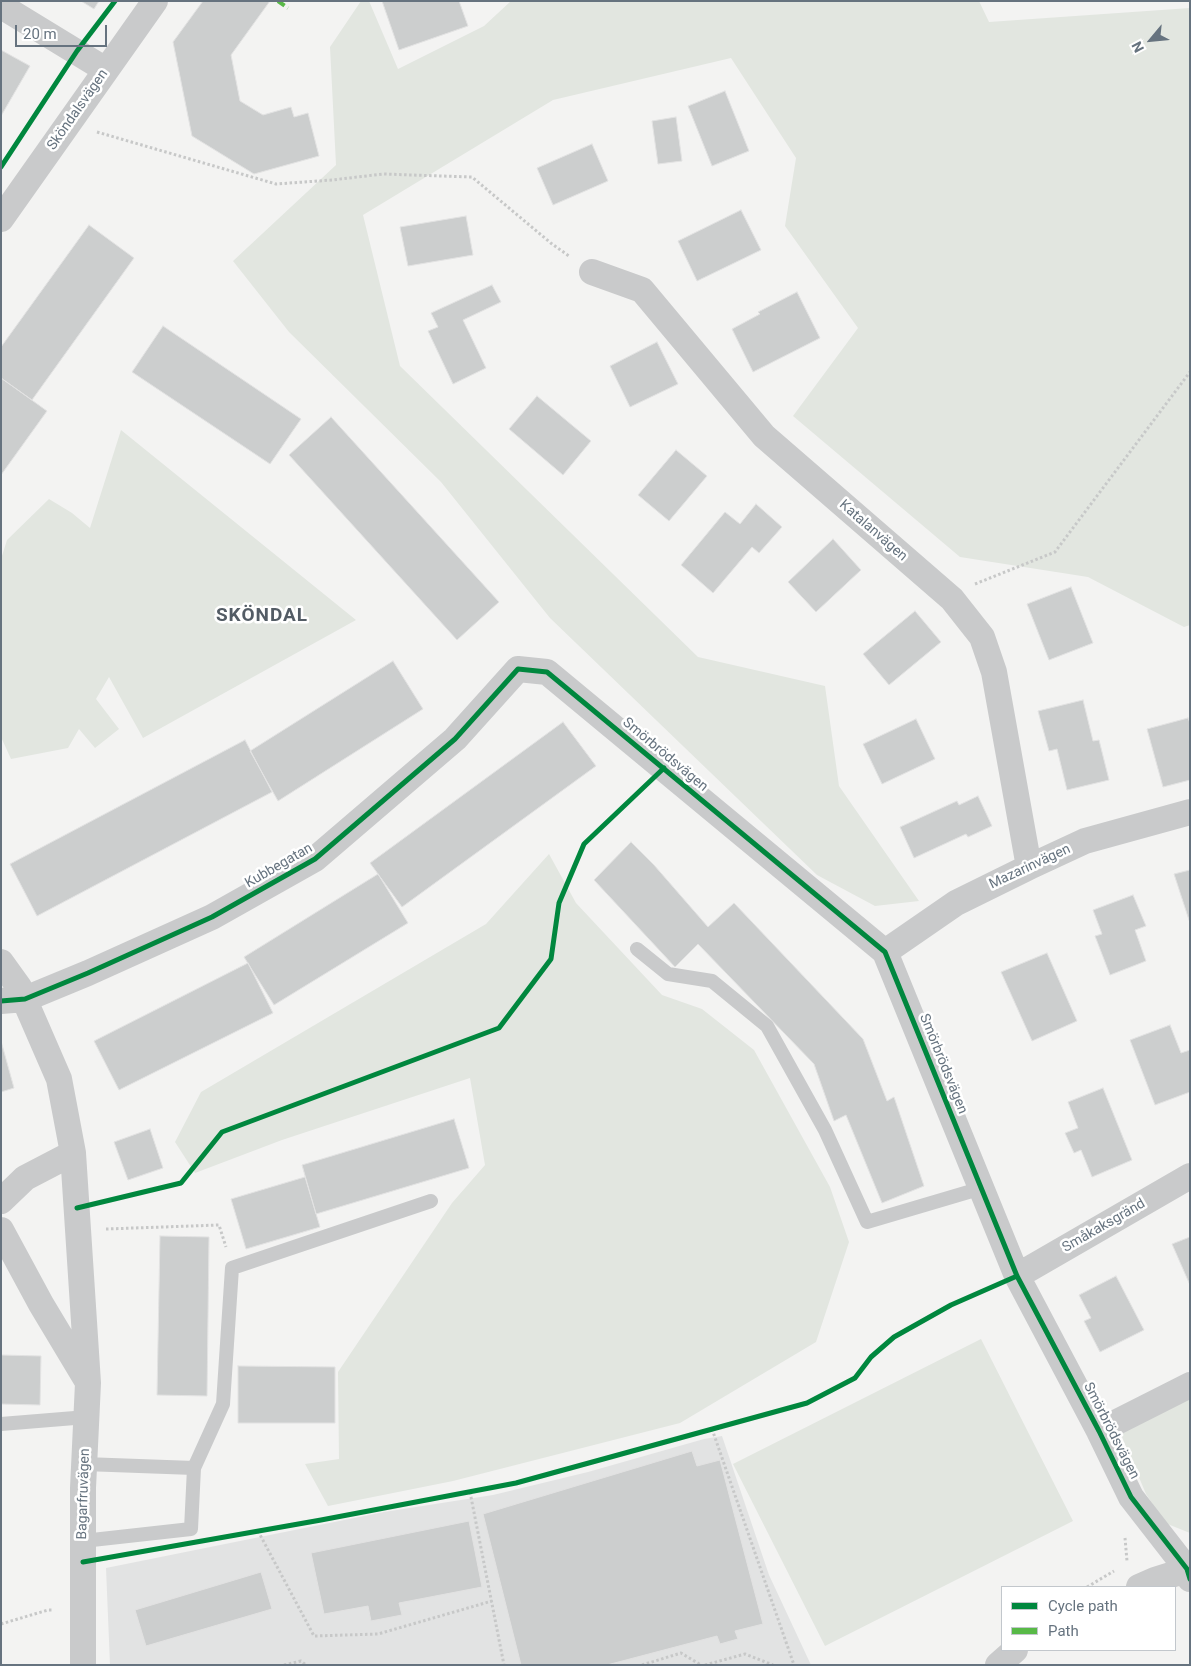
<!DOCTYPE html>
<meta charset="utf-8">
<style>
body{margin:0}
#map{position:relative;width:1191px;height:1666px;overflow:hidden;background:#f3f3f2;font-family:Roboto,sans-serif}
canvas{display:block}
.frame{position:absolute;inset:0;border:2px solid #66737f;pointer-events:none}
.legend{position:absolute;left:1001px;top:1586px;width:175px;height:65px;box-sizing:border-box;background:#fff;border:1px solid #c2c7cc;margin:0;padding:6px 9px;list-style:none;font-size:15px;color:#66737f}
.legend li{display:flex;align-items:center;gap:10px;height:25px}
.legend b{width:25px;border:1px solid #c2c7cc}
.north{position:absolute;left:1126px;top:15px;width:50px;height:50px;-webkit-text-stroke:4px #fff;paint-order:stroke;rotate:242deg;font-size:14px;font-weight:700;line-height:20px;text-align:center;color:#66737f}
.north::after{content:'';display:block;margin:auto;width:18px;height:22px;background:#66737f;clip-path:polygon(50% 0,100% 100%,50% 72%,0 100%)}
.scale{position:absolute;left:15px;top:25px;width:92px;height:22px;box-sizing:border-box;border:2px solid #66737f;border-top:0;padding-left:6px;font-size:15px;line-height:18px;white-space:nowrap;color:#66737f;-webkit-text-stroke:4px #fff;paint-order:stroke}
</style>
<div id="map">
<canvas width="1191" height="1666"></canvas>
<div class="frame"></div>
<ul class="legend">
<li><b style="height:6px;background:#00873e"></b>Cycle path</li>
<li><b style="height:6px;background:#58b947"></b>Path</li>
</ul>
<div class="north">N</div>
<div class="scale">20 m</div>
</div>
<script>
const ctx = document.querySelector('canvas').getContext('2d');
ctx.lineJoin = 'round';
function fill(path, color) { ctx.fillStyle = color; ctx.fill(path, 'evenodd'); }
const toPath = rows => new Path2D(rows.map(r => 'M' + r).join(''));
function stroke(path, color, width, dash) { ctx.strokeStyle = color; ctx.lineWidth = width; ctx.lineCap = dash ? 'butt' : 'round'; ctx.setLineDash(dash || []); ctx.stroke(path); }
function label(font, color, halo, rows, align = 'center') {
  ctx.font = font + ' Roboto,sans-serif'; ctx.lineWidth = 5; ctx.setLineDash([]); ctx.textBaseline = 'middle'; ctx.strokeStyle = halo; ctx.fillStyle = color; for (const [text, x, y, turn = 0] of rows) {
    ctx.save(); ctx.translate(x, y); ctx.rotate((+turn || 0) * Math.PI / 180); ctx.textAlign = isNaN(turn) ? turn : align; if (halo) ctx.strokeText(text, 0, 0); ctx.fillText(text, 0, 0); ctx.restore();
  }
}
const built = toPath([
 [722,1436,769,1575,811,1665,110,1665,106,1568,384,1512,493,1495,588,1472,704,1439]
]);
const green = toPath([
 [361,1,369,1,398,69,484,26,511,1,979,1,989,22,1190,8,1190,625,1184,627,1088,577,960,557,793,416,858,328,785,226,796,158,731,58,553,100,363,215,400,366,698,657,825,686,839,786,919,901,875,906,817,875,550,618,441,482,289,332,233,261,336,165,330,47],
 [121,430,356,620,143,738,109,677,96,699,119,729,95,748,79,729,68,748,11,759,1,737,1,559,7,540,49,499,72,513,90,528],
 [549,854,576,903,662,995,702,1009,754,1050,830,1187,849,1242,816,1342,680,1423,453,1481,328,1506,305,1464,339,1459,338,1372,452,1203,485,1165,470,1078,282,1140,195,1173,175,1142,201,1092,486,924],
 [981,1339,1073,1521,825,1646,733,1464],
 [1190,1387,1190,1533,1165,1523,1146,1494,1117,1425]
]);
const building = toPath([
 [81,1,99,1,94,9,81,1],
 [203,1,270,1,231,55,240,101,263,115,291,107,294,117,308,113,319,156,254,174,192,136,173,42,203,1],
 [382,1,459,1,468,26,399,50,382,1],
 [1,50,30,66,1,116,1,50],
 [725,91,749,151,712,166,688,106,725,91],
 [676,117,682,161,658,164,652,121,676,117],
 [592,144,608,181,553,205,537,168,592,144],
 [741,210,761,250,697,281,678,241,741,210],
 [466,216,473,255,408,266,400,227,466,216],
 [89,225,134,258,32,400,1,378,1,347,89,225],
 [492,285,501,302,463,320,486,368,453,384,428,331,438,327,431,313,492,285],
 [797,292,820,338,753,372,732,329,760,314,758,312,797,292],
 [163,326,301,419,270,464,132,372,163,326],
 [657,342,678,384,630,407,610,366,657,342],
 [1,378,47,411,1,475,1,378],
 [537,396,591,441,563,475,509,429,537,396],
 [331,417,499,602,457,640,289,455,331,417],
 [676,450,707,476,669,521,638,495,676,450],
 [756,504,782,527,759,553,752,547,713,593,681,565,725,512,740,524,756,504],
 [833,539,861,570,816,612,788,582,833,539],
 [1071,587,1093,643,1049,660,1027,604,1071,587],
 [915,611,941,642,889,685,863,654,915,611],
 [393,661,423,709,278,801,250,751,393,661],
 [1083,700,1093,741,1099,740,1109,780,1067,790,1057,749,1049,751,1038,711,1083,700],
 [1188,718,1190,723,1190,780,1163,787,1147,729,1188,718],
 [916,719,935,759,882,784,863,744,916,719],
 [563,722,596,766,402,907,370,863,563,722],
 [245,740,272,792,37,916,10,864,245,740],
 [978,796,992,826,968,837,966,834,914,858,900,827,957,801,959,805,978,796],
 [631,842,654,865,708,927,734,903,863,1039,887,1101,894,1097,924,1186,882,1203,846,1115,834,1121,814,1064,698,944,675,967,594,880,631,842],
 [1190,870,1190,923,1174,874,1190,870],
 [378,874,408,923,274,1005,244,957,378,874],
 [1133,895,1146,926,1135,930,1146,961,1110,975,1095,936,1102,934,1093,910,1133,895],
 [1047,953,1077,1021,1032,1041,1001,972,1047,953],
 [248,963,273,1013,119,1090,94,1041,248,963],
 [1170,1025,1181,1053,1190,1050,1190,1092,1155,1105,1130,1040,1170,1025],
 [1,1041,14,1088,1,1092,1,1041],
 [1103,1088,1132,1160,1092,1177,1081,1150,1074,1153,1065,1133,1078,1128,1068,1102,1103,1088],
 [454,1119,469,1168,316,1214,302,1165,454,1119],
 [150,1129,163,1168,128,1180,114,1142,150,1129],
 [305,1177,320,1227,246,1249,231,1199,305,1177],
 [160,1236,209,1237,207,1396,157,1395,160,1236],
 [1190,1237,1190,1285,1172,1244,1190,1237],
 [1116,1276,1144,1330,1100,1352,1084,1321,1091,1318,1079,1295,1116,1276],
 [1,1355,41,1356,40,1405,1,1404,1,1355],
 [238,1366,335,1367,335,1423,238,1423,238,1366],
 [692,1451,697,1466,720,1460,763,1624,735,1631,738,1639,720,1644,717,1636,607,1665,521,1665,483,1514,692,1451],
 [469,1521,482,1587,399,1603,402,1615,371,1621,368,1606,324,1614,311,1553,469,1521],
 [261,1572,272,1609,146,1646,135,1610,261,1572]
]);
const path = toPath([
 [97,132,276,184,332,180,383,174,472,177,552,244,569,256],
 [975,584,1055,552,1190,372],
 [106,1229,219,1225,226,1247],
 [712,1429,794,1665],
 [470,1492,504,1665],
 [258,1531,314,1636,378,1634,492,1601],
 [1125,1538,1127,1561],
 [1087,1587,1114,1571],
 [1,1624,48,1610,53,1610],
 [284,1665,301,1661,306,1665],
 [642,1665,681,1653,701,1665],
 [705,1665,745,1654,773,1665]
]);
const lane = toPath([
 [637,949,668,974,712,981,767,1026,825,1130,867,1222,982,1188],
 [1,1424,87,1417],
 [194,1468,223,1404,232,1268,431,1201],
 [83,1541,191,1529,194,1468,84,1464]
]);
const street = toPath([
 [1,6,106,70],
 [1,219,155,1],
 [592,272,642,290,764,436,952,599,982,637,994,672,1029,867],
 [885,952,956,903,1029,867,1085,841,1190,812],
 [1,962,19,987,59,1079,73,1153,88,1383,83,1488,83,1665],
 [1,1001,25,999,88,973,212,917,315,859,455,739,518,669,547,672,885,952,1017,1276,1099,1431,1131,1497,1187,1569,1190,1579],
 [1,1201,25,1178,73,1153],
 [1,1230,41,1304,86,1379],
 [1017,1276,1190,1176],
 [1099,1431,1190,1385],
 [1139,1587,1155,1580,1190,1569],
 [998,1665,1015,1650]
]);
const quiet = toPath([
 [278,1,288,8]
]);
const cycleway = toPath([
 [1,167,77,51,115,1],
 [1,1001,25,999,88,973,212,917,315,859,455,739,518,669,547,672,885,952,1017,1276,1099,1431,1131,1497,1187,1569,1190,1579],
 [77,1208,181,1183,222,1132,499,1028,551,959,559,903,584,844,664,768],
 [83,1562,321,1520,516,1483,807,1403,855,1378,871,1357,894,1337,951,1305,1017,1276]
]);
const streetNames = [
 ["Sköndalsvägen",78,110,-55],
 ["Katalanvägen",873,531,41],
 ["Smörbrödsvägen",665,755,40],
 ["Kubbegatan",279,866,-30],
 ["Mazarinvägen",1030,867,-25],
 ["Smörbrödsvägen",943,1064,68],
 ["Småkaksgränd",1104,1226,-30],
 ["Smörbrödsvägen",1111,1431,63],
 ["Bagarfruvägen",84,1494,-88]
];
const districtNames = [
 ["SKÖNDAL",262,616]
];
fill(built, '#e2e3e3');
fill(green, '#e2e6e0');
fill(building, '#cccece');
stroke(building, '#e2e2e2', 1);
stroke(path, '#c7c8c8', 3, [2.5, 2.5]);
stroke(lane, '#c9cacb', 14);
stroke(street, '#c9cacb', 26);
stroke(quiet, '#58b947', 4, [8, 4]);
stroke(cycleway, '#00873e', 5);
label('14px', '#66737f', '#fff', streetNames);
ctx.letterSpacing = '1px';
label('bold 19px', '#535c65', '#fff', districtNames);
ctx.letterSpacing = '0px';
</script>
